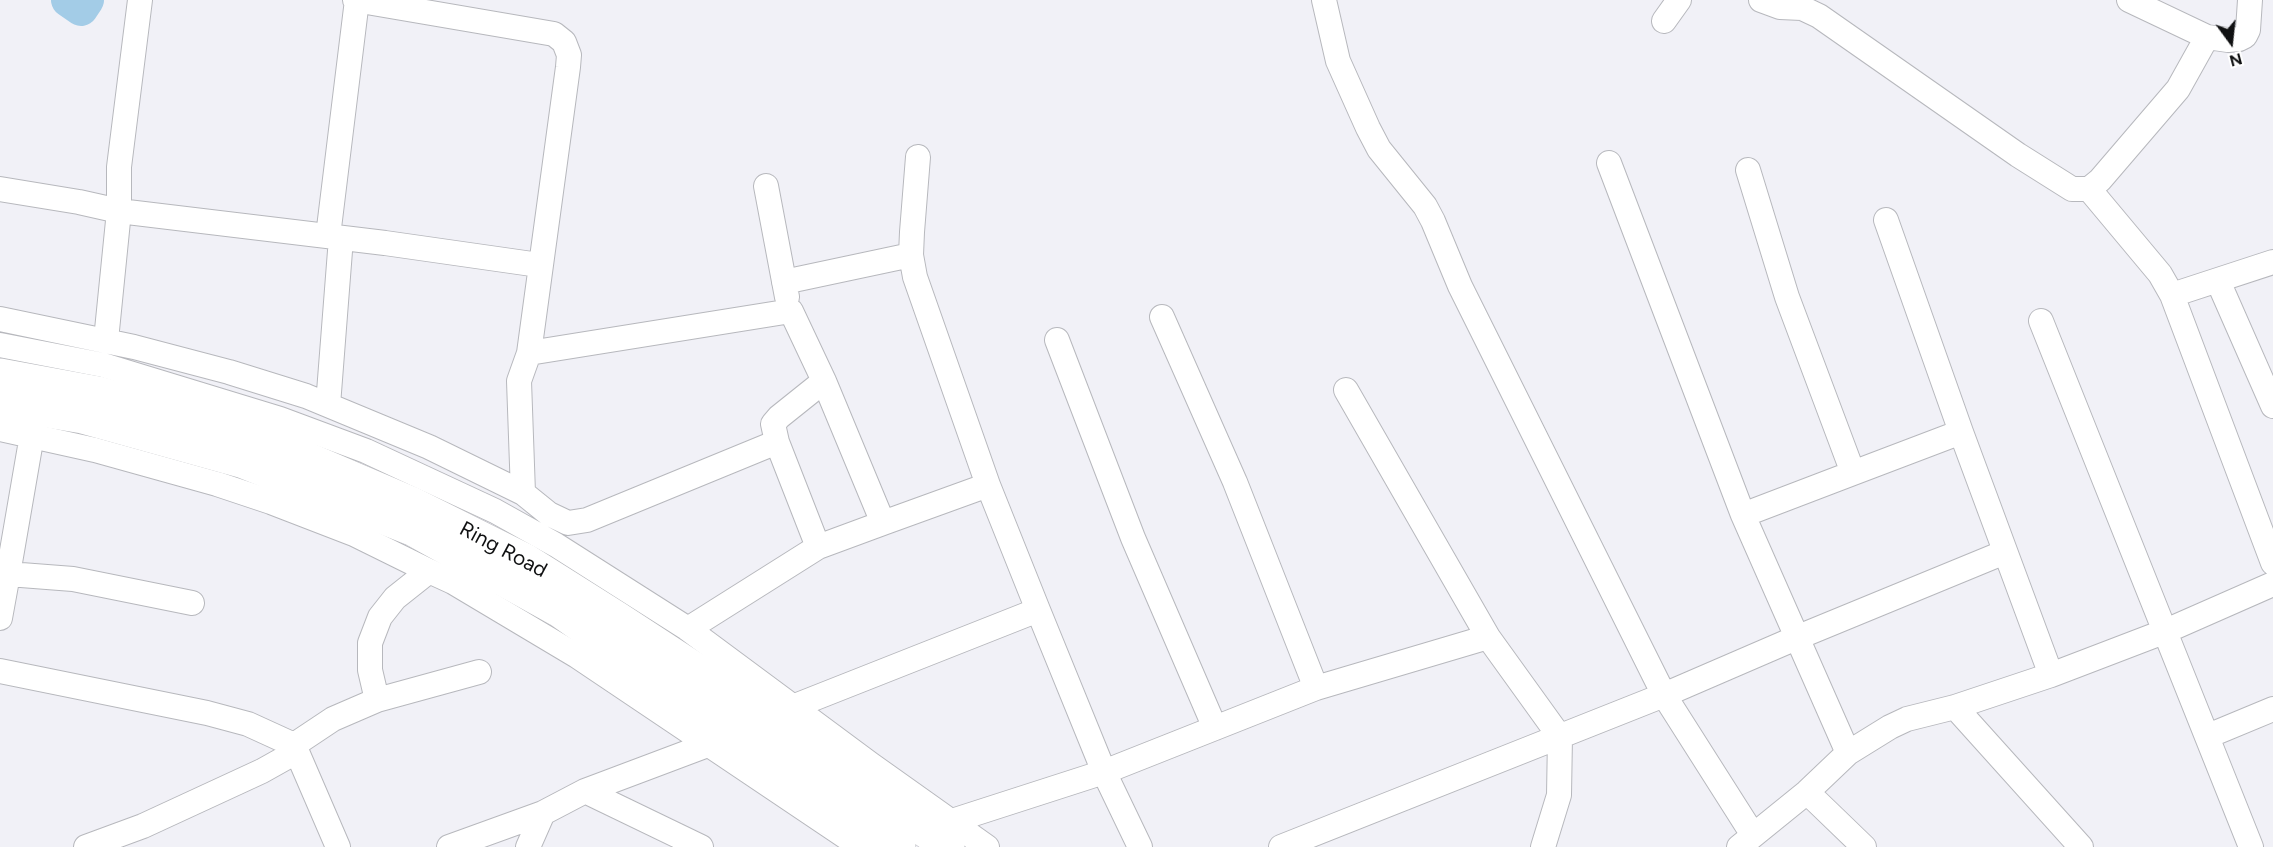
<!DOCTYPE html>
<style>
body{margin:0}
#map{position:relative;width:2273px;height:847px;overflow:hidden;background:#f1f1f7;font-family:Figtree,sans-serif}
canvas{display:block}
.north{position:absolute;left:2201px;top:12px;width:60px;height:60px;-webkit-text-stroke:4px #fff;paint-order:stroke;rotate:165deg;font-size:16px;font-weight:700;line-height:24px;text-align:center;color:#101112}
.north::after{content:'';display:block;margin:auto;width:21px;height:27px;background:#101112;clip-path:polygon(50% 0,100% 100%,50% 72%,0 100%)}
</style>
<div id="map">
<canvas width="2273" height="847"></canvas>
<div class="north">N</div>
</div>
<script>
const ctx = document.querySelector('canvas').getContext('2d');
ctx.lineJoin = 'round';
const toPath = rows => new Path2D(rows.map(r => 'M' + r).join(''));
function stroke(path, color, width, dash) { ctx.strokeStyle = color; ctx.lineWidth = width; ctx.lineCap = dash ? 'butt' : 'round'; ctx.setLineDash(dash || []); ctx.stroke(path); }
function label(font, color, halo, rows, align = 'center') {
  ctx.font = font + ' Figtree,sans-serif'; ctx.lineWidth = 6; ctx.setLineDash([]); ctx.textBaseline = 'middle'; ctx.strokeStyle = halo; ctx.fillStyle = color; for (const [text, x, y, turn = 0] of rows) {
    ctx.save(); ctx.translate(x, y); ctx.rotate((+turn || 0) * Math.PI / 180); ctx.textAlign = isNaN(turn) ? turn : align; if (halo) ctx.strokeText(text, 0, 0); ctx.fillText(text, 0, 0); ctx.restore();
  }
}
const river = toPath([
 [68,0,81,9,87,0]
]);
const minor = toPath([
 [355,0,554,34,564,42,569,55,568,67,529,353,519,381,523,493,549,514,568,523,587,520,777,442,773,424,779,417,824,381],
 [1324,0,1338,61,1368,128,1379,149,1425,206,1433,221,1460,286,1664,695,1753,835],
 [1761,0,1780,7,1802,8,1819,16,2018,155,2072,189,2089,189,2160,274,2172,295,2273,262],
 [2129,0,2207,37,2228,40,2239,39,2245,36,2248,30,2250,0],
 [1664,21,1679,0],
 [918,157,912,232,911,255,915,277,988,485,1038,610,1104,772,1140,847],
 [1609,163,1743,515,1848,753],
 [1748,170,1787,297,1853,473,1961,432],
 [766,186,787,297],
 [0,189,79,202,119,211,385,243,539,265],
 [2089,189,2100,180,2178,89,2207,37],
 [1886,220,1961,432,2051,675],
 [328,236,357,0],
 [2218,281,2273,406],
 [784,282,911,255],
 [2172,295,2273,563],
 [1162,317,1235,482,1316,688],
 [0,319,134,347,229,372,306,396,429,447,523,493],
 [2041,321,2251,847],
 [106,340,119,211,119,167,140,0],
 [1057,340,1133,538,1215,728],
 [0,345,103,365,280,419,366,451,495,511,556,545,688,629,870,764,987,847],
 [529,353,791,311,824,381,883,523,988,485],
 [328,405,341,238],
 [0,429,95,450,217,484,271,502,354,534,429,571,453,582,577,656,861,847],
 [32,435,8,574,73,579,192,603],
 [777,442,818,547],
 [1743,515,1853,473],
 [0,573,8,574,0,618],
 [688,629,818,547,883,523],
 [1488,637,1560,737,1559,795,1543,847],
 [0,671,207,713,248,724,294,745,287,757,262,771,143,826,86,847],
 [377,700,479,672],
 [795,706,1038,610],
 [1955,707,2081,847],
 [2208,736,2273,709],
 [585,791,701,847],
 [1807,792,1864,847],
 [952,821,1104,772,1316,688,1488,637,1346,390],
 [338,847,294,745,333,719,377,700,370,670,370,643,380,617,395,598,429,571],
 [449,847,543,813],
 [528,847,543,813,585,791,710,744],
 [1281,847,1664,695,1796,638,2005,552],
 [1739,847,1807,792,1848,753,1890,727,1907,719,1955,707,2051,675,2166,631,2273,584]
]);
const highway = toPath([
 [0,375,98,393,254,436,413,504,525,560,617,618,706,676,948,847],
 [0,403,83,417,241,461,414,530,560,611,763,755,899,847]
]);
const streetNames = [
 ["Ring Road",503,550,28]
];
stroke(river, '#a3cce7', 34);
stroke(minor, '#b7b8bd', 26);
stroke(highway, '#b7b8bd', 34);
stroke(minor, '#fff', 24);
stroke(highway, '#fff', 33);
label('21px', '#101112', '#fff', streetNames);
</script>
